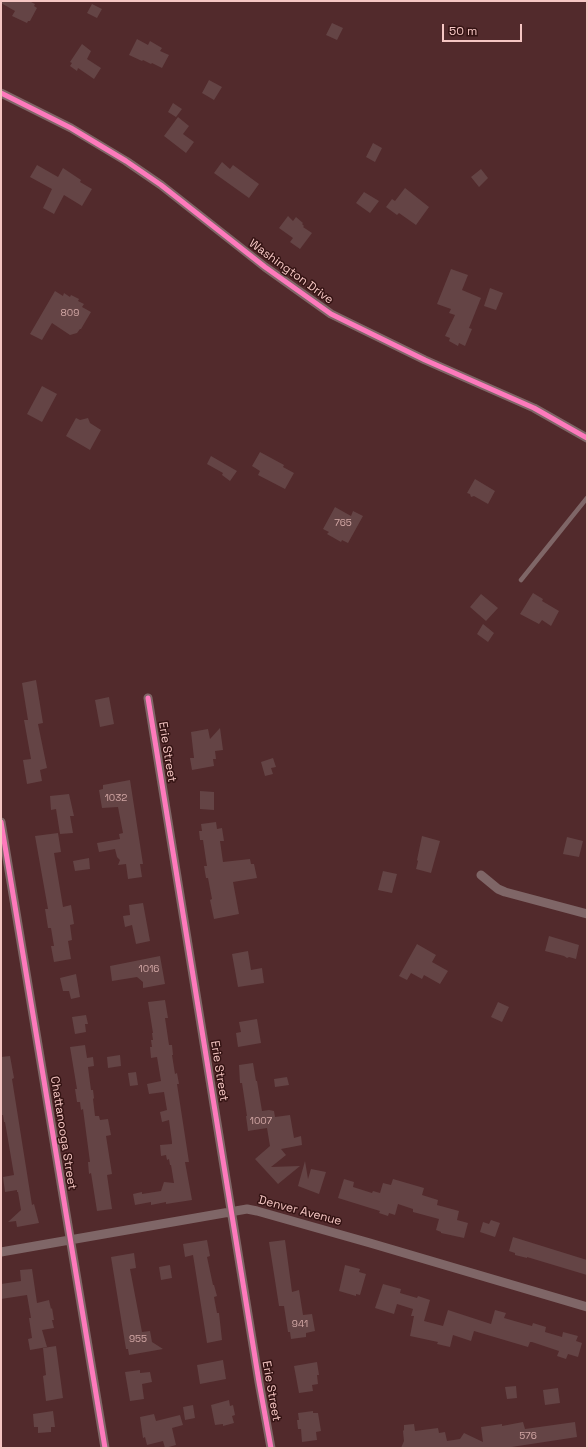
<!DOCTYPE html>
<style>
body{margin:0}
#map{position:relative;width:588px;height:1449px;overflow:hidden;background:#522a2c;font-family:"Space Grotesk",sans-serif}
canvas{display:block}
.frame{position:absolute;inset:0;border:2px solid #f5c6c3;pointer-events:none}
.scale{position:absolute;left:442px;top:24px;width:80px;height:18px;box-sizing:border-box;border:2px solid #f5c6c3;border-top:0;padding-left:5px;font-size:12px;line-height:14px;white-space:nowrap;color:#f5c6c3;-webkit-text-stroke:3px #341313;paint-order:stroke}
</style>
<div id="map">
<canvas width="588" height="1449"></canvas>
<div class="frame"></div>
<div class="scale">50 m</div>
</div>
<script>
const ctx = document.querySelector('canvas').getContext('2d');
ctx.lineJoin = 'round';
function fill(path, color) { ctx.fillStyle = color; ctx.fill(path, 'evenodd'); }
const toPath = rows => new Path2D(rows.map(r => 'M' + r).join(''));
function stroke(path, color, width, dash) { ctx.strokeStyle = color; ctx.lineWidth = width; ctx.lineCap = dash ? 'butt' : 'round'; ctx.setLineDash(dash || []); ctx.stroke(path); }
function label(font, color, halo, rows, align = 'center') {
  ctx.font = font + ' "Space Grotesk",sans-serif'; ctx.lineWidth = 3; ctx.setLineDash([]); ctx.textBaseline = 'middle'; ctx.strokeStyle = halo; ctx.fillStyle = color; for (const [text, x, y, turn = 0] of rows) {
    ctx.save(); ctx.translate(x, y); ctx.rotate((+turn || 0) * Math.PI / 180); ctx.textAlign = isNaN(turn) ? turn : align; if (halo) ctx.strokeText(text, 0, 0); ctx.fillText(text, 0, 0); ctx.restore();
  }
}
const building = toPath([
 [1,1,29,1,35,4,34,6,37,8,30,21,28,21,27,23,12,16,15,11,1,3],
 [92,4,102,9,97,18,87,13],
 [332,23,343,28,337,40,326,35],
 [137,39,148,45,150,41,162,48,160,51,169,55,162,68,152,63,151,64,143,60,142,61,129,55],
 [82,44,91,51,87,59,101,68,94,79,78,68,77,71,70,66,72,63,70,62],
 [209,80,222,87,214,100,202,93],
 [173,103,182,109,176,117,168,112],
 [178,117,189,126,183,134,194,142,186,153,164,136],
 [373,143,382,148,375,162,366,157],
 [222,162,230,169,233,165,259,184,249,198,214,173],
 [37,165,58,177,63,168,81,180,80,182,92,189,82,206,64,195,54,214,43,208,52,189,30,177],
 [481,169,488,178,479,187,471,177],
 [405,188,429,207,416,225,399,213,397,215,386,207,392,199,395,201],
 [364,192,379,201,370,213,356,203],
 [288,216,293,221,296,217,303,223,302,224,304,226,303,227,312,233,300,249,290,242,293,238,279,228],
 [451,269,468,275,462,290,481,298,469,328,472,329,465,346,459,343,458,346,449,341,450,338,445,336,455,315,449,313,451,309,437,304],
 [490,288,503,293,496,310,484,306],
 [55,291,63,296,64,293,70,297,71,295,79,299,78,301,84,304,82,307,91,312,81,329,80,329,77,333,70,335,52,323,42,340,30,334],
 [42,386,57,394,42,422,27,414],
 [76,418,80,420,88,418,90,423,101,430,90,450,66,436],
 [260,452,284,465,283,467,294,473,285,489,258,475,260,471,252,466],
 [211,456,237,471,230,481,222,475,223,473,207,464],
 [475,479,495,491,488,504,474,496,471,497,470,494,467,493],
 [335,507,351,516,353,511,363,516,348,543,342,540,341,542,327,534,329,532,323,529],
 [533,593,543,599,542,601,559,611,551,626,542,620,539,624,520,614],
 [481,594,498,608,486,621,470,607],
 [483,624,494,633,488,642,477,634],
 [36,680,43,723,38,724,47,768,40,770,42,781,27,784,23,760,31,759,24,720,28,720,22,683],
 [109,697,114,724,100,727,95,700],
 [220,728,223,750,215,751,216,759,213,759,214,766,192,770,190,758,194,758,191,732,208,729,210,739],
 [273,758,276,767,271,768,273,774,265,776,261,762],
 [130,780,143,864,140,864,142,877,128,879,126,864,118,865,120,860,117,857,115,849,99,852,97,843,120,839,119,834,123,833,118,807,102,808,99,790,103,789,103,785],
 [200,791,214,792,214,810,200,809],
 [69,794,74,816,70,816,73,833,60,834,56,809,51,810,50,796],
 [216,822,217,829,222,828,224,841,220,841,223,862,250,859,251,864,254,864,257,878,233,882,239,914,214,919,210,900,212,899,208,878,206,878,204,866,207,866,206,860,203,840,200,840,199,831,202,831,201,824],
 [58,833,61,852,54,853,63,907,71,905,74,924,70,925,72,940,68,941,71,959,54,962,51,946,54,946,51,928,48,928,45,909,48,909,35,836],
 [422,836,440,841,431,873,416,869,418,861,417,860],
 [567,837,583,841,579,857,563,854],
 [89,858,90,869,75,871,73,861],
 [383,871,397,874,392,893,378,890],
 [143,903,150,941,136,944,132,925,125,927,123,916,130,915,129,905],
 [549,936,579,945,576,959,569,957,567,958,564,956,545,951],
 [417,944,436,955,432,962,448,971,440,984,424,975,422,979,411,973,407,980,399,976],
 [248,951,251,970,262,968,264,983,238,987,232,954],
 [160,956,165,984,143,988,143,982,137,977,112,981,110,966],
 [76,974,80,997,71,999,69,991,63,991,60,978],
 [165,1000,168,1018,165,1018,169,1045,172,1045,173,1055,172,1055,175,1074,177,1073,179,1084,177,1084,189,1162,185,1162,192,1200,166,1204,166,1202,151,1205,151,1202,135,1205,133,1194,142,1192,142,1194,161,1191,164,1182,174,1183,171,1165,170,1165,169,1159,167,1160,166,1155,161,1156,160,1145,172,1144,172,1142,169,1120,162,1122,160,1112,167,1110,164,1092,149,1094,147,1084,161,1081,157,1057,151,1058,150,1047,152,1047,151,1040,153,1040,152,1033,153,1033,148,1002],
 [498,1002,509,1007,502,1022,491,1017],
 [86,1015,88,1024,85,1024,86,1032,75,1034,72,1017],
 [257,1019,261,1043,238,1047,236,1033,241,1032,239,1022],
 [85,1045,87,1058,93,1057,94,1066,88,1067,91,1090,93,1090,94,1098,93,1099,95,1116,99,1116,100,1120,108,1119,111,1135,106,1136,112,1174,107,1175,112,1209,97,1211,91,1173,89,1174,88,1162,90,1162,83,1109,81,1110,80,1102,77,1102,75,1089,77,1089,70,1047],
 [120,1055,121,1066,108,1068,107,1057],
 [10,1056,14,1078,12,1079,32,1205,34,1204,39,1223,17,1227,16,1221,8,1222,21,1210,18,1192,17,1192,17,1190,5,1192,3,1177,14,1175,5,1122,4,1122,3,1115,1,1115,1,1057],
 [253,1063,256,1081,257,1081,262,1111,269,1110,274,1111,275,1117,290,1115,294,1138,301,1136,302,1145,281,1149,286,1155,271,1167,300,1166,278,1184,255,1159,270,1146,267,1128,248,1131,246,1116,247,1116,242,1083,240,1083,239,1065],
 [136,1072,138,1085,130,1086,128,1073],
 [287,1077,289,1085,275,1087,274,1079],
 [305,1161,308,1179,311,1169,326,1172,319,1194,298,1186],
 [344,1179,354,1182,353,1187,372,1193,373,1191,380,1193,383,1183,391,1185,393,1179,424,1188,422,1195,438,1200,437,1205,459,1211,457,1220,468,1223,464,1238,441,1233,441,1232,436,1230,439,1219,413,1212,413,1209,398,1204,395,1215,389,1213,388,1216,379,1213,380,1211,338,1198],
 [491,1220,500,1223,495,1237,480,1232,483,1222,489,1224],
 [513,1237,587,1260,587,1275,527,1257,527,1258,515,1255,515,1253,509,1251],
 [207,1240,210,1256,207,1257,213,1285,214,1285,217,1296,214,1297,217,1313,219,1313,222,1340,207,1343,193,1255,185,1257,183,1244],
 [285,1240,292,1292,299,1290,303,1315,312,1314,315,1331,306,1333,306,1337,291,1339,290,1332,288,1332,284,1306,279,1306,269,1242],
 [134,1253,136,1268,130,1269,142,1332,150,1331,152,1342,163,1349,129,1355,128,1349,126,1349,111,1257],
 [170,1265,172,1278,161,1280,159,1267],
 [345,1265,360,1269,359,1272,366,1274,360,1295,356,1294,356,1296,339,1291],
 [32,1269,37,1303,49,1300,51,1309,52,1308,54,1320,52,1320,54,1328,42,1330,47,1347,30,1350,28,1339,32,1338,29,1318,31,1318,27,1295,1,1299,1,1284,21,1281,20,1270],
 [383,1284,401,1289,400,1293,417,1298,418,1296,430,1300,424,1321,443,1326,448,1310,491,1324,495,1310,506,1313,504,1318,532,1326,533,1323,546,1327,545,1332,562,1337,563,1332,578,1336,576,1341,582,1343,578,1357,568,1354,566,1359,557,1356,559,1351,532,1342,530,1342,528,1347,474,1331,471,1341,453,1335,450,1347,437,1344,438,1342,410,1336,414,1316,411,1316,413,1309,397,1304,394,1314,375,1308],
 [56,1346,63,1398,46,1401,43,1376,46,1375,43,1348],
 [223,1360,226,1379,200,1384,197,1365],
 [317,1362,319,1375,317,1375,318,1384,312,1385,313,1391,299,1393,294,1366],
 [140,1370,140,1373,150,1372,152,1382,142,1384,144,1399,130,1401,125,1372],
 [516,1386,517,1398,507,1399,505,1387],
 [558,1388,560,1403,545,1405,543,1390],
 [229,1400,230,1406,233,1405,235,1415,232,1416,234,1423,223,1426,223,1424,215,1425,211,1405],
 [193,1405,195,1418,185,1420,183,1407],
 [53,1411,55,1427,51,1427,51,1432,38,1433,38,1427,34,1427,33,1414],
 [313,1411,313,1413,318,1413,321,1431,316,1432,317,1440,302,1442,301,1429,298,1429,297,1420,299,1420,298,1413],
 [154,1414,156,1421,180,1415,183,1425,172,1428,176,1445,165,1448,163,1441,147,1445,145,1437,143,1438,140,1417],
 [523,1422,525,1429,575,1422,577,1437,505,1448,401,1448,404,1441,403,1431,404,1430,404,1425,414,1424,415,1431,438,1428,439,1433,445,1432,447,1441,460,1439,464,1433,483,1442,481,1427,502,1424,502,1426]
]);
const lane = toPath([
 [521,580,587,498]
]);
const street = toPath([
 [1,93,71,128,126,161,161,185,265,267,331,314,425,360,534,408,587,438],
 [148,698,259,1382,271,1448],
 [1,822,105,1448],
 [481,875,498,889,505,892,587,914],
 [1,1252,247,1209,257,1211,370,1243,587,1307]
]);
const cycleway = toPath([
 [1,93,71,128,126,161,161,185,265,267,331,314,425,360,534,408,587,438],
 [148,698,259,1382,271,1448],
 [1,822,105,1448]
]);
const numberNames = [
 ["809",70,313],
 ["765",343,523],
 ["1032",116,798],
 ["1016",149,969],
 ["1007",261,1121],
 ["941",300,1324],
 ["955",138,1339],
 ["576",528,1436]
];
const streetNames = [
 ["Washington Drive",291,272,36],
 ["Erie Street",167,752,81],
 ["Erie Street",219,1071,81],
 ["Chattanooga Street",63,1133,81],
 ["Denver Avenue",300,1211,15],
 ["Erie Street",271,1391,80]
];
fill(building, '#644445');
stroke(lane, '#7f6667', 4.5);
stroke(street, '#7f6667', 9);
stroke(cycleway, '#fd7abc', 5);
label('10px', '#d1a6a4', null, numberNames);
label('12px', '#f5c6c3', '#341313', streetNames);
</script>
